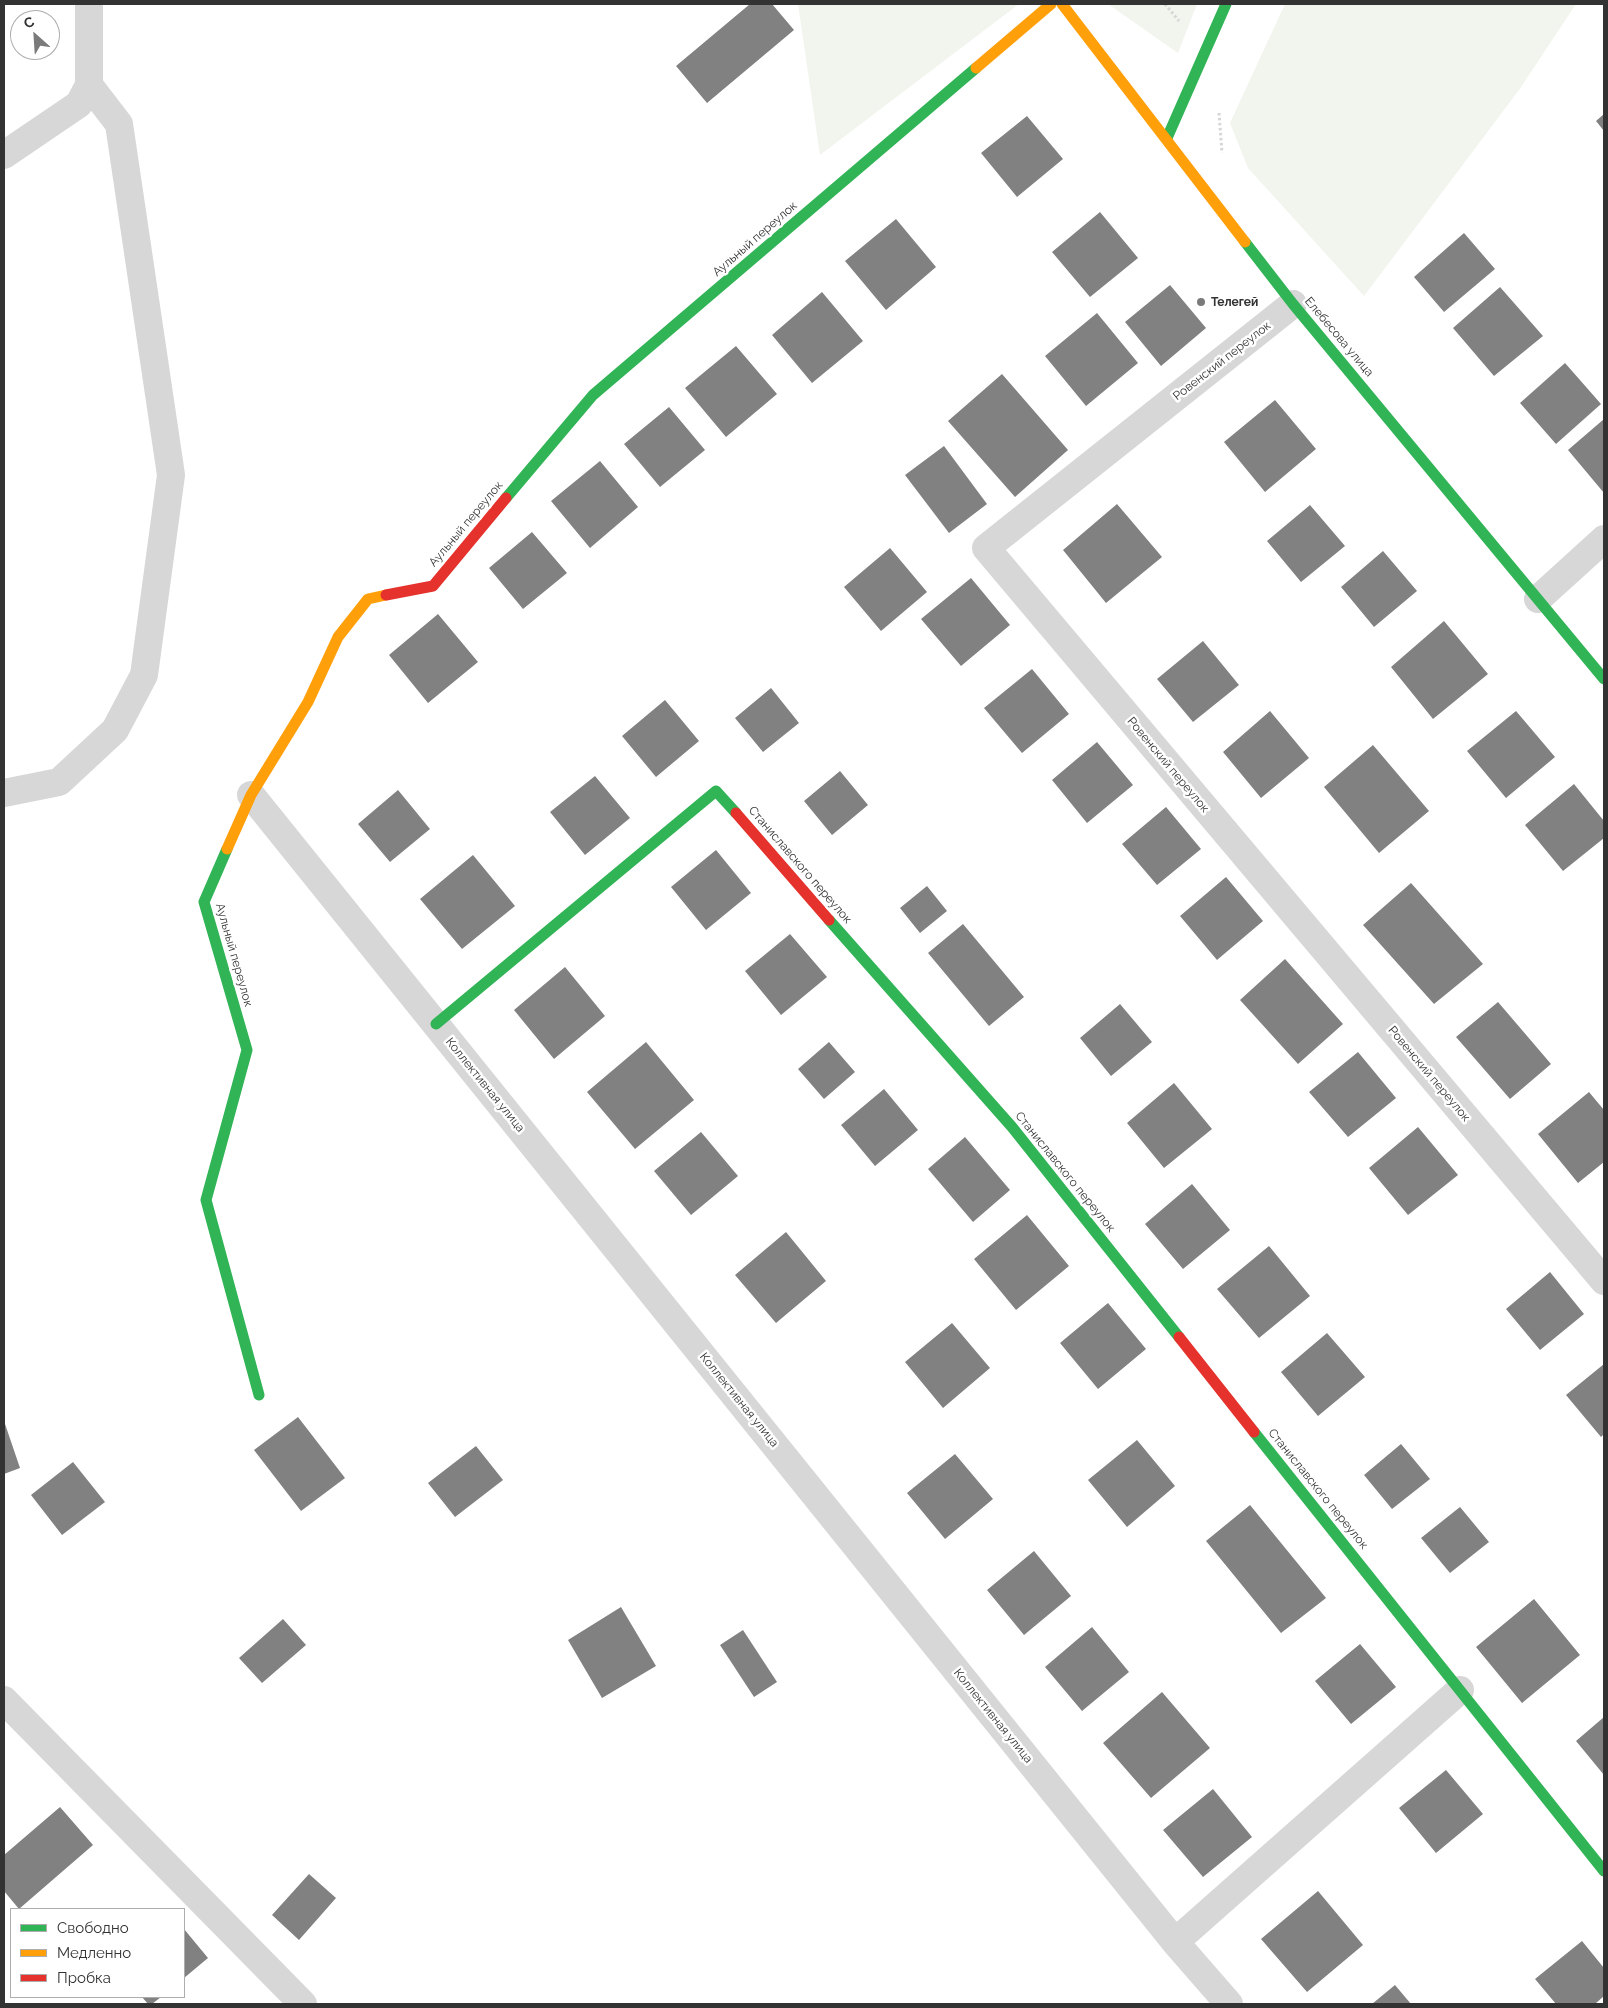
<!DOCTYPE html>
<meta charset="utf-8">
<style>
body{margin:0}
#map{position:relative;width:1608px;height:2008px;overflow:hidden;background:#fff;font-family:Raleway,sans-serif}
canvas{display:block}
.frame{position:absolute;inset:0;border:5px solid #333;pointer-events:none}
.legend{position:absolute;left:10px;top:1908px;width:175px;height:90px;box-sizing:border-box;background:#fff;border:1px solid #adadad;margin:0;padding:6px 9px;list-style:none;font-size:15px;color:#333}
.legend li{display:flex;align-items:center;gap:10px;height:25px}
.legend b{width:25px;border:1px solid #adadad}
.north{position:absolute;left:10px;top:10px;width:50px;height:50px;box-sizing:border-box;background:#fff;border:1px solid #adadad;border-radius:50%;rotate:334deg;font-size:14px;font-weight:700;line-height:20px;text-align:center;color:#333}
.north::after{content:'';display:block;margin:auto;width:18px;height:22px;background:#7a7a7a;clip-path:polygon(50% 0,100% 100%,50% 72%,0 100%)}
</style>
<div id="map">
<canvas width="1608" height="2008"></canvas>
<div class="frame"></div>
<ul class="legend">
<li><b style="height:6px;background:#30b455"></b>Свободно</li>
<li><b style="height:6px;background:#ff9f0a"></b>Медленно</li>
<li><b style="height:6px;background:#e5322d"></b>Пробка</li>
</ul>
<div class="north">С</div>
</div>
<script>
const ctx = document.querySelector('canvas').getContext('2d');
ctx.lineJoin = 'round';
function fill(path, color) { ctx.fillStyle = color; ctx.fill(path, 'evenodd'); }
const toPath = rows => new Path2D(rows.map(r => 'M' + r).join(''));
function stroke(path, color, width, dash) { ctx.strokeStyle = color; ctx.lineWidth = width; ctx.lineCap = dash ? 'butt' : 'round'; ctx.setLineDash(dash || []); ctx.stroke(path); }
function label(font, color, halo, rows, align = 'center') {
  ctx.font = font + ' Raleway,sans-serif'; ctx.lineWidth = 5; ctx.setLineDash([]); ctx.textBaseline = 'middle'; ctx.strokeStyle = halo; ctx.fillStyle = color; for (const [text, x, y, turn = 0] of rows) {
    ctx.save(); ctx.translate(x, y); ctx.rotate((+turn || 0) * Math.PI / 180); ctx.textAlign = isNaN(turn) ? turn : align; if (halo) ctx.strokeText(text, 0, 0); ctx.fillText(text, 0, 0); ctx.restore();
  }
}
const green = toPath([
 [798,4,1019,4,820,155],
 [1108,4,1197,4,1178,53],
 [1285,4,1576,4,1519,90,1364,296,1248,168,1230,123]
]);
const building = toPath([
 [750,4,772,4,794,30,707,103,676,66],
 [1604,114,1604,131,1596,121],
 [1027,116,1063,159,1017,197,981,153],
 [1100,212,1138,258,1090,297,1052,252],
 [896,219,936,267,886,310,845,261],
 [1464,233,1495,269,1444,312,1414,277],
 [1170,285,1206,328,1161,366,1125,322],
 [1500,287,1543,336,1494,376,1453,328],
 [822,292,863,341,812,383,772,335],
 [1097,313,1138,363,1086,406,1045,356],
 [736,346,777,394,726,437,685,388],
 [1565,363,1601,404,1556,444,1520,403],
 [1002,374,1068,450,1015,497,948,421],
 [1275,400,1316,449,1265,492,1224,442],
 [669,407,705,450,660,487,624,444],
 [1604,419,1604,493,1568,450],
 [944,446,987,504,949,533,905,475],
 [600,461,638,507,590,548,551,501],
 [1117,504,1162,557,1106,603,1063,550],
 [1310,505,1345,546,1301,582,1267,541],
 [532,532,567,573,523,609,489,568],
 [890,548,927,592,881,631,844,587],
 [1383,551,1417,591,1374,627,1341,587],
 [971,578,1010,625,961,666,921,619],
 [438,614,478,662,428,703,389,655],
 [1444,621,1488,674,1433,719,1391,667],
 [1203,641,1239,685,1193,722,1157,679],
 [1032,669,1069,714,1022,753,984,708],
 [771,688,799,723,763,752,735,718],
 [665,700,699,741,656,777,622,736],
 [1270,711,1309,758,1261,798,1223,752],
 [1516,711,1555,757,1506,798,1467,751],
 [1097,742,1133,785,1087,823,1052,780],
 [1373,745,1429,811,1379,853,1324,787],
 [840,771,868,805,832,835,804,801],
 [595,776,630,818,585,855,550,812],
 [1574,784,1604,821,1604,838,1563,871,1525,825],
 [398,790,430,829,390,862,358,824],
 [1166,807,1201,849,1157,885,1122,844],
 [716,850,751,893,706,930,671,887],
 [473,855,515,906,462,949,420,899],
 [1226,877,1263,921,1217,960,1180,916],
 [1411,883,1483,964,1434,1004,1363,925],
 [927,886,947,911,920,933,900,908],
 [963,924,1024,997,989,1026,928,953],
 [790,934,827,977,781,1015,745,971],
 [1285,959,1343,1024,1298,1064,1240,1000],
 [565,967,605,1016,554,1059,514,1010],
 [1498,1002,1551,1064,1510,1099,1456,1037],
 [1120,1004,1152,1042,1111,1076,1080,1038],
 [646,1042,694,1100,635,1149,587,1092],
 [829,1042,855,1072,824,1099,798,1069],
 [1358,1052,1396,1098,1348,1137,1309,1092],
 [1174,1083,1212,1129,1164,1168,1127,1123],
 [884,1089,918,1130,875,1166,841,1125],
 [1589,1092,1604,1110,1604,1162,1578,1183,1538,1134],
 [1418,1127,1458,1175,1408,1215,1369,1168],
 [701,1132,738,1176,691,1215,654,1171],
 [965,1137,1010,1190,973,1222,928,1169],
 [1192,1184,1230,1230,1183,1269,1145,1224],
 [1027,1215,1069,1266,1016,1310,974,1259],
 [786,1232,826,1281,776,1323,735,1275],
 [1269,1246,1310,1296,1259,1338,1217,1289],
 [1550,1272,1584,1314,1540,1350,1506,1309],
 [1108,1303,1146,1349,1098,1389,1060,1343],
 [952,1323,990,1368,943,1408,905,1362],
 [1327,1333,1365,1377,1318,1416,1281,1372],
 [1604,1364,1604,1434,1601,1437,1566,1395],
 [298,1417,345,1478,301,1511,254,1450],
 [4,1421,20,1468,4,1474],
 [1137,1440,1175,1486,1127,1527,1088,1480],
 [1401,1444,1430,1479,1392,1509,1364,1475],
 [476,1446,503,1480,455,1517,428,1483],
 [955,1454,993,1499,945,1539,907,1493],
 [73,1462,105,1502,62,1535,31,1495],
 [1250,1505,1326,1598,1281,1633,1206,1541],
 [1460,1507,1489,1542,1450,1573,1421,1538],
 [1034,1551,1071,1596,1024,1635,987,1590],
 [1534,1599,1580,1655,1522,1703,1476,1647],
 [621,1607,656,1666,602,1698,568,1640],
 [283,1619,306,1645,262,1683,239,1658],
 [1092,1627,1129,1672,1082,1711,1045,1667],
 [743,1630,777,1682,754,1697,720,1645],
 [1360,1644,1396,1687,1351,1724,1315,1681],
 [1162,1692,1210,1748,1151,1798,1103,1743],
 [1604,1717,1604,1775,1576,1741],
 [1446,1770,1483,1814,1436,1853,1399,1808],
 [1213,1789,1252,1837,1203,1877,1163,1830],
 [60,1807,93,1845,19,1909,4,1891,4,1855],
 [309,1874,336,1898,299,1940,272,1915],
 [1318,1891,1363,1945,1307,1992,1261,1939],
 [184,1929,208,1958,184,1978],
 [1582,1941,1604,1968,1604,1996,1595,2004,1556,2004,1535,1979],
 [1395,1985,1411,2004,1372,2004],
 [142,1997,161,1997,152,2004,148,2004]
]);
const path = toPath([
 [1165,4,1179,21],
 [1219,113,1222,153]
]);
const street = toPath([
 [4,155,79,104,89,85,89,4],
 [1293,304,986,548,1604,1281],
 [1538,599,1604,539],
 [4,793,59,782,115,730,144,675,171,475,119,124,89,85],
 [251,795,1175,1942,1229,2004],
 [4,1700,303,2004],
 [1175,1942,1460,1690]
]);
const fast = toPath([
 [1167,138,1226,4],
 [1245,242,1293,304,1604,679],
 [506,498,593,395,976,68],
 [227,849,204,902,247,1050,206,1200,259,1395],
 [829,920,1012,1127,1179,1337],
 [436,1024,716,791,736,813],
 [1254,1432,1604,1871]
]);
const slow = toPath([
 [1062,4,1245,242],
 [976,68,1051,4],
 [227,849,251,795,308,702,338,637,368,599,386,595]
]);
const jam = toPath([
 [386,595,433,586,506,498],
 [736,813,829,920],
 [1179,1337,1254,1432]
]);
const markers = [
 [1201,302,5,"#7a7a7a"]
];
const streetNames = [
 ["Аульный переулок",755,239,-41],
 ["Елебесова улица",1339,337,50],
 ["Ровенский переулок",1222,361,-38],
 ["Аульный переулок",466,524,-50],
 ["Ровенский переулок",1168,765,50],
 ["Станиславского переулок",800,865,49],
 ["Аульный переулок",234,955,74],
 ["Ровенский переулок",1429,1074,50],
 ["Коллективная улица",485,1085,51],
 ["Станиславского переулок",1065,1172,51],
 ["Коллективная улица",739,1400,51],
 ["Станиславского переулок",1318,1489,51],
 ["Коллективная улица",993,1716,51]
];
const poiNames = [
 ["Телегей",1211,302]
];
fill(green, '#f1f5ed');
fill(building, '#818181');
stroke(path, '#d6d6d6', 3, [2.5, 2.5]);
stroke(street, '#d7d7d7', 28);
stroke(fast, '#30b455', 11);
stroke(slow, '#ff9f0a', 11);
stroke(jam, '#e5322d', 11);
for (const [x, y, r, color] of markers) { const dot = new Path2D(); dot.arc(x, y, r, 0, 2 * Math.PI); ctx.fillStyle = color; ctx.fill(dot); stroke(dot, '#fff', 2); }
label('12px', '#333', '#fff', streetNames);
label('bold 12px', '#333', '#fff', poiNames, 'left');
</script>
